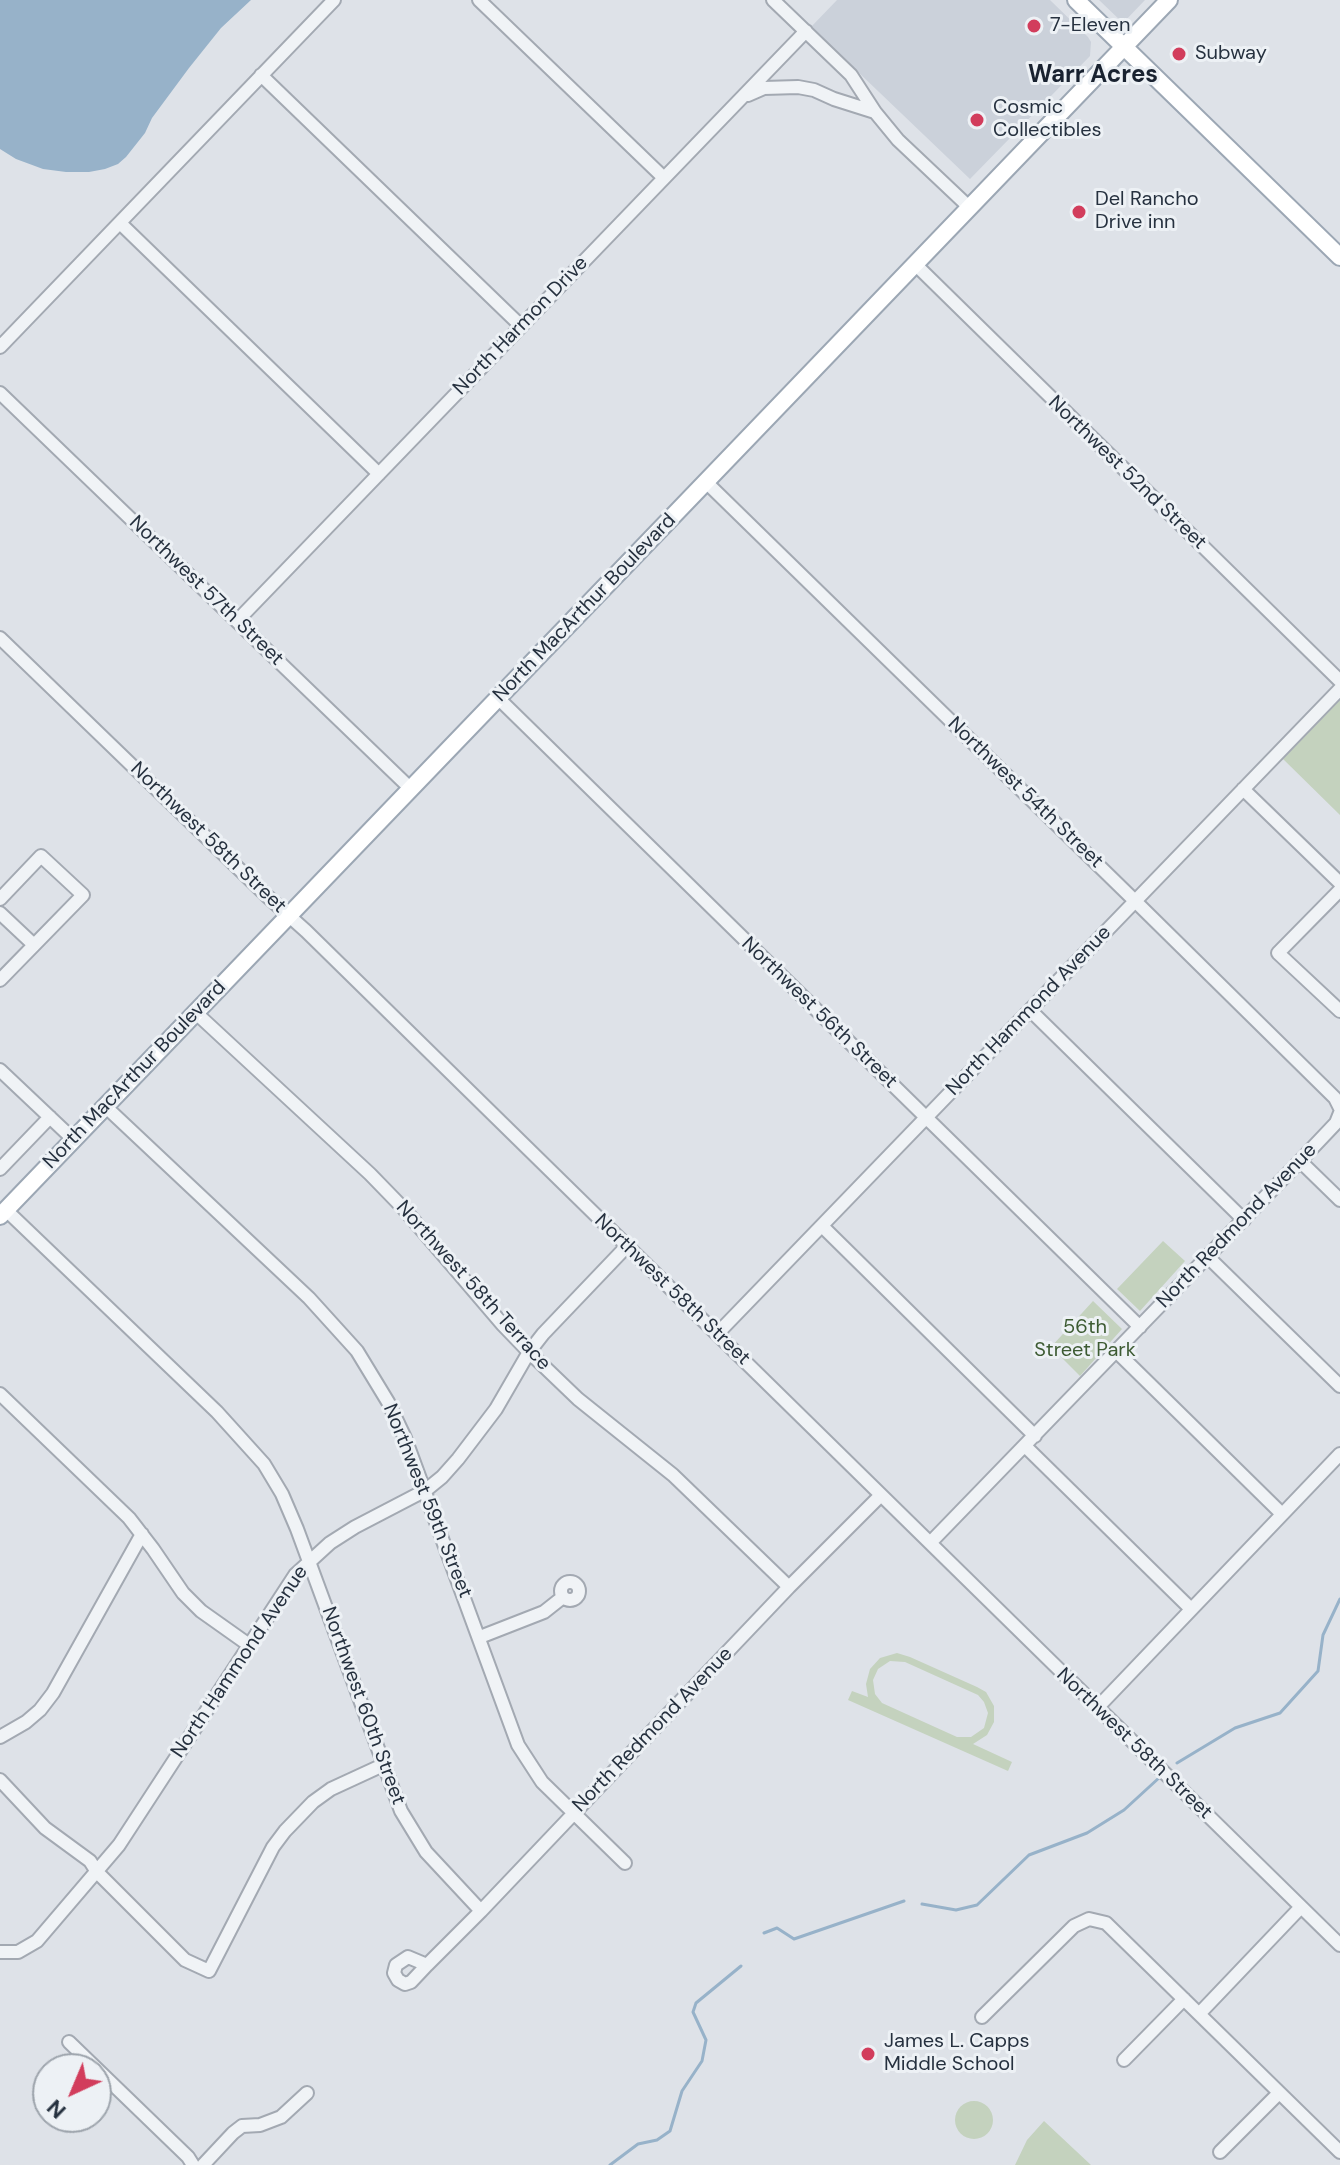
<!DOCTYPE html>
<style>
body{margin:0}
#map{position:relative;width:1340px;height:2165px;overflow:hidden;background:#dee2e8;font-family:"DM Sans",sans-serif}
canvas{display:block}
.north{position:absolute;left:32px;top:2053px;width:80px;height:80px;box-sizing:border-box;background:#edf1f5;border:2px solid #9da4ac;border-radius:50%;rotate:224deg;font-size:22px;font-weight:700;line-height:32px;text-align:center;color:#26313f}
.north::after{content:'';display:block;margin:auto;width:28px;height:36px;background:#d23d5c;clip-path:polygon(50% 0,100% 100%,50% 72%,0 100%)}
</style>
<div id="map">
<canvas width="1340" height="2165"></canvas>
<div class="north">N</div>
</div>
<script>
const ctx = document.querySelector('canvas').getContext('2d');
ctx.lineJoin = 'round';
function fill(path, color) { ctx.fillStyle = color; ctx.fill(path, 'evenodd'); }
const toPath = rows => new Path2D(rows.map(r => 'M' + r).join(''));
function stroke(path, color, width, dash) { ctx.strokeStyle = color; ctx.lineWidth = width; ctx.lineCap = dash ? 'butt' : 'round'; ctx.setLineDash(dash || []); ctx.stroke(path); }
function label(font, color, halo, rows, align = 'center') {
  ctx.font = font + ' "DM Sans",sans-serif'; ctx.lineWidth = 6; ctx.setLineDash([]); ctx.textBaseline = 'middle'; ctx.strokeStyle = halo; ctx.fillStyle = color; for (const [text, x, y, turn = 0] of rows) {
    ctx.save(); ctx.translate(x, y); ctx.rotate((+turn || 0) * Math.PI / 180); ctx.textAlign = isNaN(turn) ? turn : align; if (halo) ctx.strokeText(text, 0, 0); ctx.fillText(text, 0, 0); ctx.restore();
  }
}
const built = toPath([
 [837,0,1050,0,1088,37,1091,42,1090,56,970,179,811,27],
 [1099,0,1145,0,1123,23]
]);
const green = toPath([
 [1340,700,1340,815,1283,759],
 [1163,1241,1185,1261,1140,1311,1117,1289],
 [1093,1301,1122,1329,1080,1376,1051,1347],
 [897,1653,910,1657,977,1687,986,1692,994,1706,994,1722,987,1735,973,1744,1012,1762,1008,1771,848,1700,852,1691,868,1697,866,1684,870,1669,880,1658],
 [890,1661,905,1662,978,1695,984,1702,988,1713,984,1728,971,1737,957,1737,882,1703,875,1694,873,1680,878,1669],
 '955 2120a19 19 0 1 1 38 0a19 19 0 1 1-38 0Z',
 [1044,2121,1091,2165,1015,2165,1027,2140]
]);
const water = toPath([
 [0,0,251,0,221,28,189,68,152,118,145,133,126,157,118,164,105,169,89,172,66,172,43,169,16,159,0,149]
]);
const stream = toPath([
 [1177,1763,1235,1728,1280,1713,1318,1671,1323,1635,1340,1599],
 [922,1904,956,1910,977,1905,1029,1855,1087,1833,1124,1810,1160,1777],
 [764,1933,777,1928,794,1939,904,1901],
 [610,2165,638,2144,657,2140,670,2131,682,2091,702,2061,706,2040,693,2012,696,2003,741,1966]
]);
const minor = toPath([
 [479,0,664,178],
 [773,0,851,75,875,112,898,140,970,208],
 [261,75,521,326],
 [748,95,764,88,798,87,814,90,834,99,875,112],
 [120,223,379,474],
 [915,264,1340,681],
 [0,347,334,0],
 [0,393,411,789],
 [706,482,1135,901,1335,1098,1340,1108],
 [237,621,806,31],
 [0,638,267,896,306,931,1340,1945],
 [498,698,1140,1327],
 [1243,789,1340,883],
 [1340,890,1278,953,1340,1011],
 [0,899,41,856,83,895,0,980],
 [0,913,34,945],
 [1030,1010,1244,1220],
 [195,1012,370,1174,404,1209,503,1325,529,1352,578,1399,673,1475,789,1587],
 [0,1070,74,1140],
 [106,1107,309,1298,357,1351,388,1402,405,1438,518,1745,542,1782,625,1863],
 [1300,1161,1340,1200],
 [0,1169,50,1117],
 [6,1210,217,1412,264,1464,282,1494,297,1529,401,1811,426,1852,481,1911],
 [822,1226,1035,1436],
 [1208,1257,1340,1386],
 [717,1334,1340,689],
 [1116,1351,1282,1514],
 [0,1394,129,1518,153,1549,183,1593,201,1611,249,1645],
 [1025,1446,1191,1609],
 [930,1543,1300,1161,1336,1123,1340,1113],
 '561 1591a9 9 0 1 1 18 0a9 9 0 1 1-18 0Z',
 [480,1637,544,1612,563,1597],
 [1098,1707,1340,1454],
 [0,1737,26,1722,40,1710,53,1693,142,1534],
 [0,1780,45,1828,90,1861,97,1872,185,1960,209,1971,273,1847,285,1831,313,1802,331,1789,383,1765],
 [0,1952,18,1952,37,1941,119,1845,295,1575,330,1543,355,1527,426,1490,442,1477,458,1459,496,1409,529,1352,543,1334,627,1246],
 [427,1965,411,1982,405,1984,398,1980,394,1973,396,1965,408,1957,427,1965,481,1911,789,1587,881,1495],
 [1199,2014,1301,1907],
 [982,2017,1074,1926,1089,1919,1106,1923,1340,2152],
 [69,2042,188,2157,193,2165],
 [1124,2060,1184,1999],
 [1220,2152,1279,2093],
 [203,2165,233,2133,242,2126,260,2125,281,2117,307,2093]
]);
const major = toPath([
 [1076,0,1340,257],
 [0,1216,1169,0]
]);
const markers = [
 [1034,26,8,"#d23d5c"],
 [1179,54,8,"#d23d5c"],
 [977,120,8,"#d23d5c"],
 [1079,212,8,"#d23d5c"],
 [868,2054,8,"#d23d5c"]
];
const poiNames = [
 ["7-Eleven",1050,26],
 ["Subway",1195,54],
 ["Cosmic",993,108],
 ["Collectibles",993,131],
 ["Del Rancho",1095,200],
 ["Drive inn",1095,223],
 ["James L. Capps",884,2042],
 ["Middle School",884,2065]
];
const streetNames = [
 ["North Harmon Drive",521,326,-46],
 ["Northwest 52nd Street",1127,473,44],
 ["Northwest 57th Street",206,591,44],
 ["North MacArthur Boulevard",585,608,-46],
 ["Northwest 54th Street",1025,793,44],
 ["Northwest 58th Street",208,838,44],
 ["North Hammond Avenue",1029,1011,-46],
 ["Northwest 56th Street",819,1013,44],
 ["North MacArthur Boulevard",135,1075,-46],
 ["North Redmond Avenue",1237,1226,-46],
 ["Northwest 58th Terrace",473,1286,48],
 ["Northwest 58th Street",672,1290,44],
 ["Northwest 59th Street",427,1501,68],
 ["North Hammond Avenue",240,1662,-56],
 ["Northwest 60th Street",363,1706,70],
 ["North Redmond Avenue",653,1730,-46],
 ["Northwest 58th Street",1134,1744,44]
];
const parkNames = [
 ["56th",1085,1328],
 ["Street Park",1085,1351]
];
const quarterNames = [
 ["Warr Acres",1093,76]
];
fill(built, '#cbd1da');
fill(green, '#c4d2be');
fill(water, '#97b2c9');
stroke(stream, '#97b2c9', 3);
stroke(minor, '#a3a9b2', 16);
stroke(major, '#9ca7b4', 20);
stroke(minor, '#f0f3f6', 12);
stroke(major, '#fff', 16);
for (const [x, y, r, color] of markers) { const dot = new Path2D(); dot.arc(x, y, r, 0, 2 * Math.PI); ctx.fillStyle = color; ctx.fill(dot); stroke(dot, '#edf1f5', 3); }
label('20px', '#26313f', '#edf1f5', poiNames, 'left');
label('20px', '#26313f', '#edf1f5', streetNames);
label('20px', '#3d5b33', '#edf1f5', parkNames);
label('bold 24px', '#192230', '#edf1f5', quarterNames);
</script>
